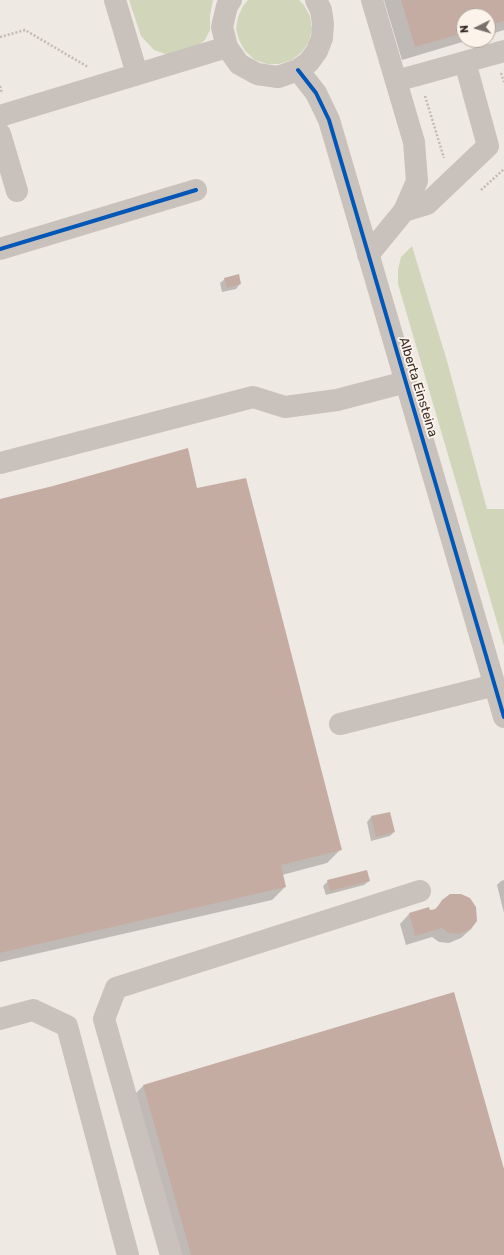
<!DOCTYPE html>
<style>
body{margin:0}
#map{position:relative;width:504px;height:1255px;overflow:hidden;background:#efe9e3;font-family:Rubik,sans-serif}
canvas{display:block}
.north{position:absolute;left:456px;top:8px;width:40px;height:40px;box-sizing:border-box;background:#fcf4ea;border:1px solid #afa59d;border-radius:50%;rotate:265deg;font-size:11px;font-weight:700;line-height:16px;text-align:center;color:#3b2e29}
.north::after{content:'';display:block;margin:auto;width:14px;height:18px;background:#7a6f6a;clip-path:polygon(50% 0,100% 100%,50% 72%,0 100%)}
</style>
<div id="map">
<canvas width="504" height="1255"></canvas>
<div class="north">N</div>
</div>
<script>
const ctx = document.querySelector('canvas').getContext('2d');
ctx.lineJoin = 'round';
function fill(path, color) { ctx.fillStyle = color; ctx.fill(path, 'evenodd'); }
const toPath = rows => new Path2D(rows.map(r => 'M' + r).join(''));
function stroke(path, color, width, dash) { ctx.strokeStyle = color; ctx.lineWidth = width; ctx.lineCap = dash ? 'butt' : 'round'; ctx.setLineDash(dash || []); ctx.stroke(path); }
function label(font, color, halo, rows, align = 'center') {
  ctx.font = font + ' Rubik,sans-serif'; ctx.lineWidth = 4; ctx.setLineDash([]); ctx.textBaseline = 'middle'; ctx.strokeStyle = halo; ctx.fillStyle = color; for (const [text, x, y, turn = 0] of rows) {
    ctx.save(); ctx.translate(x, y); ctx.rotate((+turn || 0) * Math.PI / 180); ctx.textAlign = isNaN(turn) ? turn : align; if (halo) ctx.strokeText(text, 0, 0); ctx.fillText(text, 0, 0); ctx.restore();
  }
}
const green = toPath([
 [129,0,213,0,210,16,210,30,205,40,196,47,168,55,154,50,141,36],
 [248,0,299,0,304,5,310,16,312,29,309,42,302,52,292,60,279,64,267,64,255,60,245,51,239,40,236,29,238,17,243,6],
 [412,246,447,361,487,509,504,509,504,646,398,284,398,269,401,257]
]);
const shadow = toPath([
 [384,0,504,0,504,30,488,35,488,16,464,16,464,40,469,40,402,60],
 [225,279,240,284,236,289,222,292,220,283],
 [196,489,340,850,327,863,282,875,285,887,272,900,0,962,0,500],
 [389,813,394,832,390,836,371,841,367,822,371,817],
 [504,880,504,913,497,885,501,881],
 [328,881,369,881,364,885,326,895,323,886],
 [443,901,471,929,461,938,449,943,439,942,432,937,406,945,400,924,409,914,429,909,429,911,433,911],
 [453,993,504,1172,504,1255,174,1255,130,1099,143,1086]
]);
const building = toPath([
 [401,0,504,0,504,21,488,26,488,16,464,16,464,33,415,47],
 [239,274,241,284,227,288,224,278],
 [188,448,197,488,246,478,342,850,281,865,286,887,0,953,0,499,53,486],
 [390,812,395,832,376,837,371,816],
 [367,870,370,881,330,891,327,880],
 [450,894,461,894,470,898,476,907,477,921,471,929,459,934,449,933,442,928,415,936,409,913,429,907,430,910,436,909,442,900],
 [454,992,504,1169,504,1255,191,1255,143,1085]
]);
const path = toPath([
 [0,37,25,30,88,67],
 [501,73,504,82],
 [0,86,2,94],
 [425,96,444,158],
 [481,190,504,169]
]);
const minor = toPath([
 [115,0,137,74],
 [231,0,227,6,222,27,227,47,239,64,257,74,278,77,298,70,309,62,317,51,322,38,323,24,321,10,316,0],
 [298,70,316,93,329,120,504,717],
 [396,81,504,51],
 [0,116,227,47],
 [0,134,17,191],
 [404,211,427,204,488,146,465,62],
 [0,249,196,190],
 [368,255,404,211,417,181,414,142,372,0],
 [0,463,253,397,285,407,337,400,406,382],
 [340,724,495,685],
 [0,1019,33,1010,67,1026,128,1255],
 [171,1255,104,1019,116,988,420,891]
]);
const cycleway = toPath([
 [298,70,316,93,329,120,504,717],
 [0,249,196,190]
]);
const streetNames = [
 ["Alberta Einsteina",418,387,73]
];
fill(green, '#d1d6bb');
fill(shadow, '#0003');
fill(building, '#c5aca3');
stroke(path, '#c2bab3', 2.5, [2, 2]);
stroke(minor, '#c9c1bb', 22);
stroke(cycleway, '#0057b8', 4);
label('13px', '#3b2e29', '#fcf4ea', streetNames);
</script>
